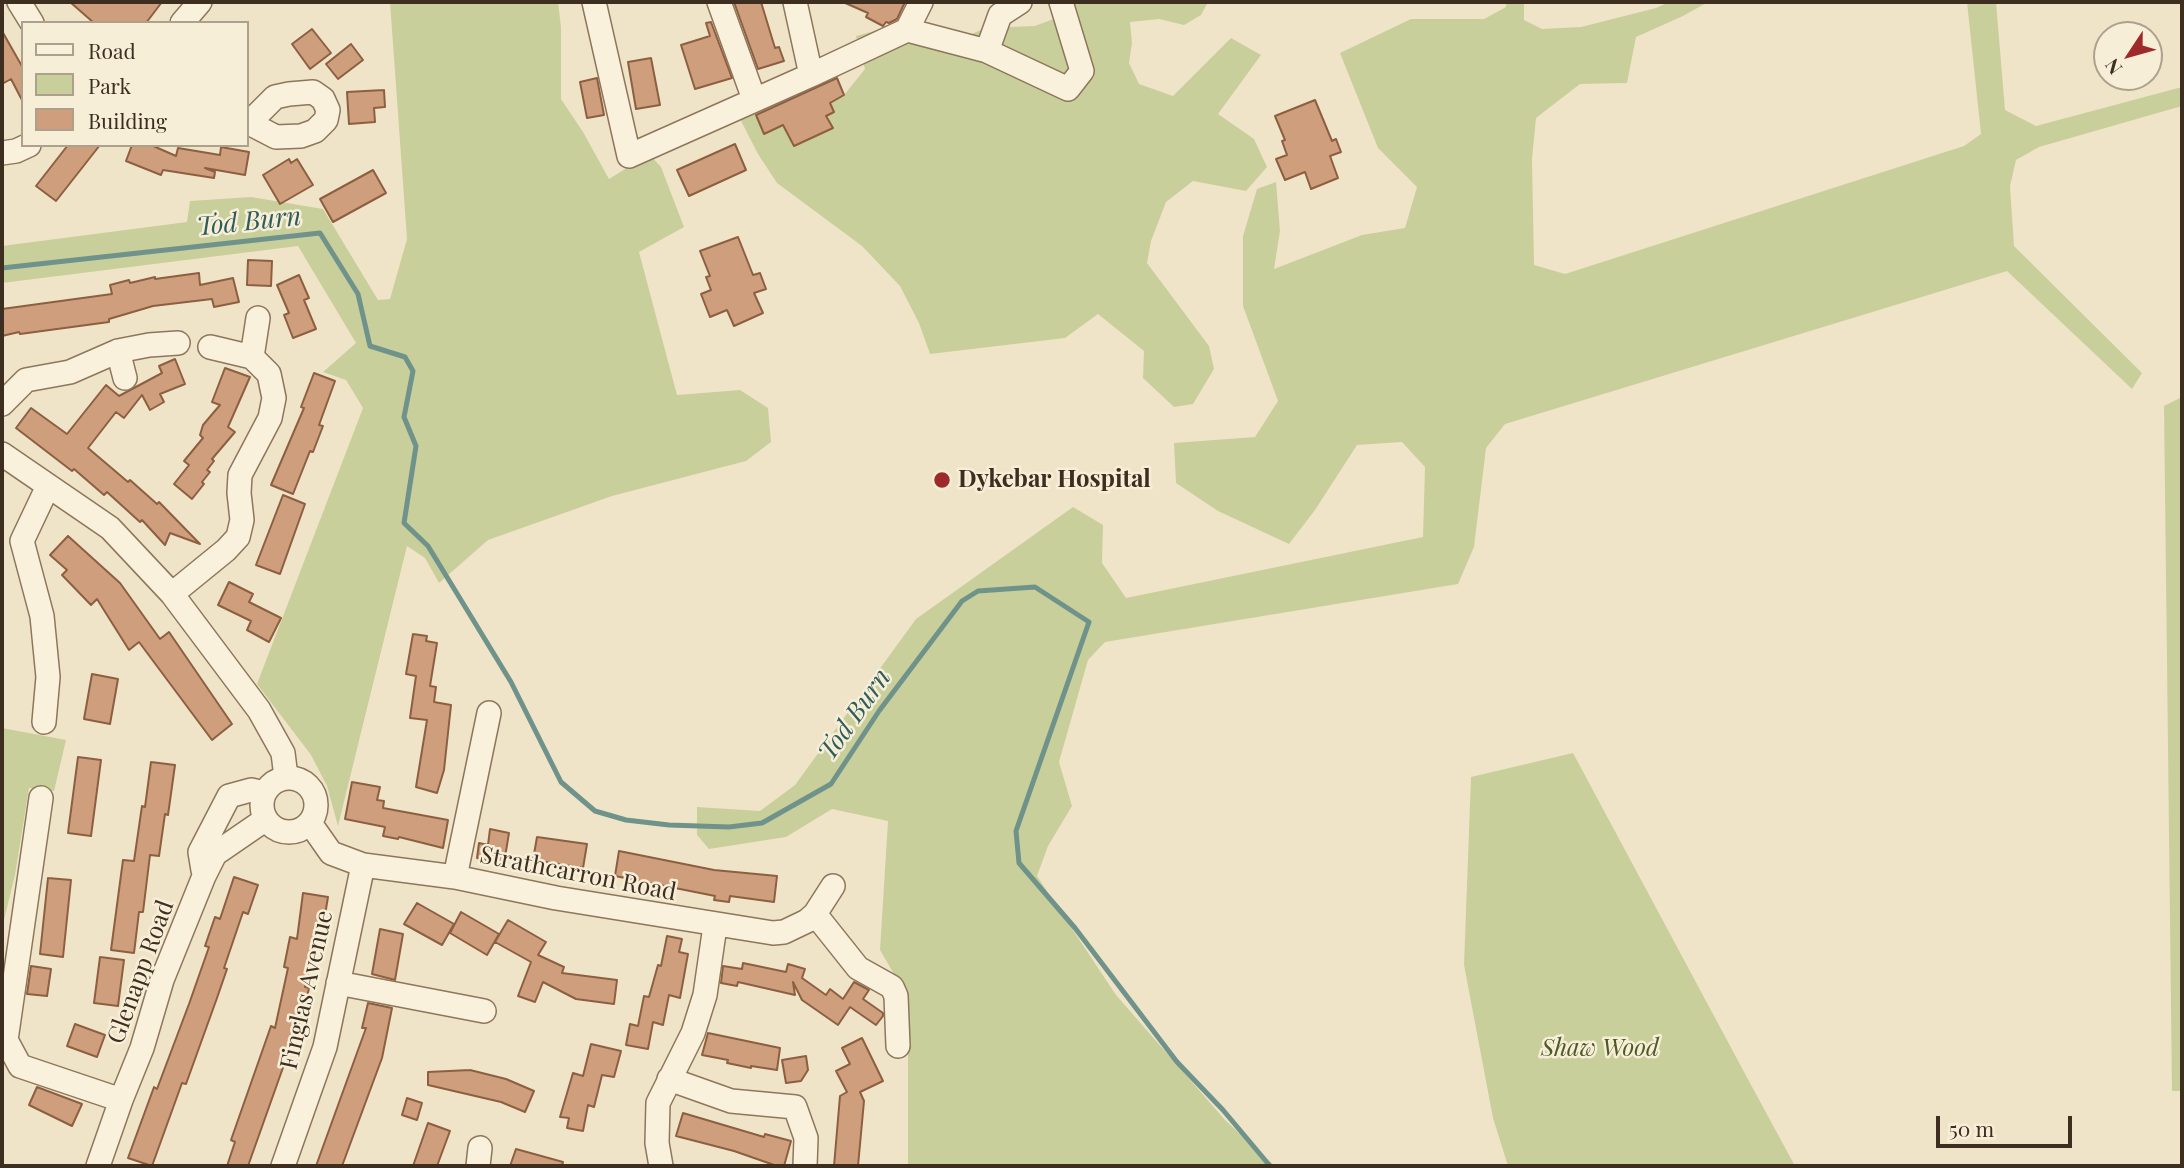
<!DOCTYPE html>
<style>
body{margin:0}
#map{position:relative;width:2184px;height:1168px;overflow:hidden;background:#f0e4c8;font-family:"Playfair Display",serif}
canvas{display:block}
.frame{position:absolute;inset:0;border:4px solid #3d2e20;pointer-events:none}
.legend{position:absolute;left:21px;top:21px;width:228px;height:126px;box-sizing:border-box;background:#f7eed8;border:2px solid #ada18e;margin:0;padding:9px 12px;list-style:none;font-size:21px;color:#3d2e20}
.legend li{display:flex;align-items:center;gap:14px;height:35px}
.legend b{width:35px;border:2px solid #ada18e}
.north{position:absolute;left:2093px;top:21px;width:70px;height:70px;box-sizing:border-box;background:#f7eed8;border:2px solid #ada18e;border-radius:50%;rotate:234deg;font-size:19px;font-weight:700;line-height:28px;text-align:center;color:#3d2e20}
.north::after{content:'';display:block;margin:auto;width:24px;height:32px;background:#9e2a2b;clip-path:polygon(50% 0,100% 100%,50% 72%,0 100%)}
.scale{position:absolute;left:1936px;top:1116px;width:136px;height:32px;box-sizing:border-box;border:4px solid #3d2e20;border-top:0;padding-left:9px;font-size:21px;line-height:24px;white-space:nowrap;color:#3d2e20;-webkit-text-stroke:5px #f7eed8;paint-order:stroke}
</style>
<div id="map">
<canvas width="2184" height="1168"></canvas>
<div class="frame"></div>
<ul class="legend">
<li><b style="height:9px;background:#faf1dc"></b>Road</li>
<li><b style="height:19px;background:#c9cf9b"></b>Park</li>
<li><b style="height:19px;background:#cf9f7d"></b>Building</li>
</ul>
<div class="north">N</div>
<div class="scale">50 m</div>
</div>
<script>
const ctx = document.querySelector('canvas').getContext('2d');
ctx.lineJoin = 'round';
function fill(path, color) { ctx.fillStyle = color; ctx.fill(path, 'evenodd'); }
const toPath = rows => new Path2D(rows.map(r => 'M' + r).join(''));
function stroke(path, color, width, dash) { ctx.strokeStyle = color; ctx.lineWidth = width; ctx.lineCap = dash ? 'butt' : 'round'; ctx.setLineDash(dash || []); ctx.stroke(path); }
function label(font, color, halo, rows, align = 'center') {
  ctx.font = font + ' "Playfair Display",serif'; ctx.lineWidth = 5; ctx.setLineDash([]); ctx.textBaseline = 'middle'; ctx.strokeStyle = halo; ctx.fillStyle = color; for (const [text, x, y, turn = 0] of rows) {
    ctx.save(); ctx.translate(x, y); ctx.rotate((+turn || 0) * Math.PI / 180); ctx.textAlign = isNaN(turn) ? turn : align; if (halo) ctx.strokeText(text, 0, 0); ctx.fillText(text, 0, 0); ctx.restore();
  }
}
const green = toPath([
 [390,2,558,2,561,27,561,99,583,132,609,179,649,154,661,167,684,227,639,252,677,395,740,390,768,408,771,442,746,461,612,496,488,540,439,583,425,558,407,546,338,826,327,786,311,755,257,684,363,408,346,380,323,372,356,343,298,246,2,283,2,246,187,222,190,201,251,197,323,209,378,300,390,299,407,239],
 [1052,2,1208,2,1201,15,1184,25,1159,19,1130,22,1132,43,1129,63,1139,84,1173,96,1231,38,1261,55,1218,114,1254,139,1267,167,1246,191,1193,181,1166,202,1151,241,1147,263,1209,346,1214,369,1193,404,1174,407,1143,378,1144,351,1098,314,1065,338,930,354,919,323,900,286,862,246,777,183,758,154,738,115,753,109,764,134,783,125,832,128,826,116,834,112,830,103,844,95,865,69,856,36,899,24,965,37,985,28,1035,26,1056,18],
 [1506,2,1524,2,1524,20,1542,29,1581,27,1656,8,1669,2,1708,2,1683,16,1636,37,1627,83,1580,84,1536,118,1532,159,1534,265,1565,274,1964,146,1981,134,1967,2,1996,2,2005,110,2036,126,2182,87,2182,106,2039,147,2016,160,2010,186,2014,246,2142,373,2132,389,2007,271,1505,424,1486,448,1474,547,1458,584,1105,642,1088,660,1059,762,1072,806,1048,846,1037,876,1116,995,1225,1120,1275,1166,908,1166,908,998,880,950,888,821,832,809,786,837,709,849,697,835,697,807,760,811,795,785,916,619,1073,507,1103,525,1102,563,1126,598,1423,537,1425,467,1402,442,1357,445,1315,510,1289,544,1218,511,1176,483,1174,443,1255,437,1278,401,1243,306,1243,236,1257,189,1276,182,1280,231,1274,269,1362,235,1405,228,1417,187,1378,148,1340,53,1411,19,1484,19,1506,7],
 [2182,397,2182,1091,2172,1091,2164,406],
 [2,728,66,740,54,791,29,788,15,875,2,928],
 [1573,753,1750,1083,1795,1166,1508,1166,1493,1118,1464,965,1471,777]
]);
const stream = toPath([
 [2,268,320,233,358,294,370,346,405,357,413,371,404,417,416,446,404,523,428,546,511,682,561,782,595,811,626,820,669,825,729,827,762,823,831,784,879,711,962,601,978,591,1035,587,1089,622,1016,831,1019,863,1075,928,1177,1062,1223,1110,1270,1166]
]);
const building = toPath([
 [70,2,162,2,146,23,94,23,70,2],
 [734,2,761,2,775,48,779,47,784,61,758,69,734,2],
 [843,2,905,2,897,19,889,23,886,22,883,26,866,17,868,13,843,2],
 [711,22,732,78,695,89,681,45,710,36,706,23,711,22],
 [312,29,331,53,310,69,292,44,312,29],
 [2,31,23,68,23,102,11,79,2,84,2,31],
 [351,44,363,60,338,79,326,64,351,44],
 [651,58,660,105,636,109,628,62,651,58],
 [597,78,604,115,587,118,580,82,597,78],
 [837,78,844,95,830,103,834,112,826,116,833,128,794,146,783,125,764,134,756,115,837,78],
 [384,90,385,107,374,108,375,122,349,124,347,92,384,90],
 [1315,100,1332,141,1336,139,1341,152,1330,156,1338,178,1311,189,1305,172,1285,180,1276,159,1287,155,1282,141,1285,140,1275,116,1315,100],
 [735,144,746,170,689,196,677,170,735,144],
 [68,145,100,145,56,201,36,186,68,145],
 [132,145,151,145,176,156,178,148,220,155,221,147,249,152,245,175,205,168,215,172,214,178,163,170,161,175,126,161,132,145],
 [289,159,291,163,297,159,313,185,280,204,263,175,289,159],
 [373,170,386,193,333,222,320,199,373,170],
 [738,237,753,275,760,273,766,289,754,293,763,313,734,326,727,310,710,317,701,294,711,290,706,277,710,276,700,251,738,237],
 [248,260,272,261,271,286,247,285,248,260],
 [199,273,200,285,233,278,239,302,214,307,212,299,153,306,109,319,109,322,20,334,19,332,2,336,2,309,112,294,110,285,129,280,130,283,155,277,155,279,199,273],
 [299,275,309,298,304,300,316,329,293,338,284,315,289,313,277,285,299,275],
 [175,359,185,384,160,394,164,402,150,410,142,395,124,418,116,412,88,448,128,482,130,480,157,504,159,502,200,544,170,533,165,545,142,520,140,522,107,492,104,495,74,469,72,471,16,428,31,408,67,434,106,385,119,396,162,373,159,366,175,359],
 [225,368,250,377,228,427,235,432,212,459,214,461,207,470,210,472,202,482,204,484,192,499,174,484,189,465,184,461,203,438,200,435,203,425,220,405,212,402,225,368],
 [314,373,335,381,319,425,323,426,313,452,310,451,293,494,271,485,304,408,301,407,314,373],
 [283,495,305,504,280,574,256,565,283,495],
 [68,536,120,583,160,639,169,632,232,724,212,740,139,642,129,650,97,599,91,605,62,575,67,570,50,555,68,536],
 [229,582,253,594,249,602,281,618,269,642,247,630,251,621,218,605,229,582],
 [413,634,427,636,426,641,437,643,430,686,436,687,434,702,451,705,444,770,437,793,416,787,427,720,410,718,416,676,406,674,413,634],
 [92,674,118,679,110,724,84,719,92,674],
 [78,757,101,760,91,836,68,833,78,757],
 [151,762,175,765,168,815,165,814,159,856,150,855,143,912,139,912,134,953,111,950,123,860,134,861,142,806,145,807,151,762],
 [352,782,380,787,377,800,384,801,383,808,448,820,443,848,399,837,398,839,383,836,385,827,345,819,352,782],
 [490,829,509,833,504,863,477,858,479,843,488,845,490,829],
 [537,837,587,844,583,868,533,860,537,837],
 [619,851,714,870,777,876,774,902,730,896,729,902,714,900,715,896,615,876,619,851],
 [234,877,258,885,248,914,243,912,224,968,227,969,217,998,186,1084,182,1083,152,1166,128,1158,154,1087,157,1089,189,1004,209,947,205,946,215,917,220,919,234,877],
 [48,878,71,880,63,957,40,954,48,878],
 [303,893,328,897,323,927,318,926,311,957,305,987,309,988,303,1017,301,1017,248,1166,227,1166,235,1142,231,1140,271,1026,275,1028,288,968,284,967,290,937,297,939,303,893],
 [417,903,454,924,442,945,404,924,417,903],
 [461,912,499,934,487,955,450,933,461,912],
 [508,920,546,942,538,955,564,967,562,973,617,980,614,1004,576,999,543,982,535,1002,518,996,531,962,495,942,508,920],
 [380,929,403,934,395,980,372,974,380,929],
 [667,936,682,939,679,952,688,954,680,998,669,995,663,1025,653,1022,648,1049,626,1045,630,1024,638,1026,644,996,649,997,658,965,661,966,667,936],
 [100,957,124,960,118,1006,94,1003,100,957],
 [743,963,786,972,788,964,805,969,802,978,826,995,830,989,843,999,854,982,869,990,863,999,883,1013,883,1016,876,1025,850,1007,838,1025,802,1000,793,982,795,995,738,982,737,986,721,983,723,966,742,969,743,963],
 [31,966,51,969,47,996,27,994,31,966],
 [368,1003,392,1008,382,1058,342,1166,316,1166,366,1028,362,1028,368,1003],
 [75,1024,105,1035,97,1057,67,1046,75,1024],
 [708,1033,780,1048,777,1070,751,1066,751,1068,727,1063,728,1060,702,1055,708,1033],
 [862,1038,883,1081,860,1092,864,1101,858,1166,834,1166,840,1096,847,1092,836,1071,850,1064,842,1048,862,1038],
 [591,1044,621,1051,614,1077,602,1075,594,1107,588,1105,583,1131,567,1128,569,1118,560,1117,573,1073,583,1076,591,1044],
 [806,1056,808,1070,801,1081,786,1083,782,1060,806,1056],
 [470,1070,506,1079,534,1091,525,1112,501,1102,428,1085,428,1072,470,1070],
 [37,1087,82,1104,72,1126,29,1105,37,1087],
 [407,1098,422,1103,417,1120,402,1115,407,1098],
 [683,1113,764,1137,765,1134,791,1141,784,1166,777,1166,734,1151,676,1136,683,1113],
 [428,1123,450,1131,437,1166,413,1166,428,1123],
 [516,1149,563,1162,562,1166,510,1166,516,1149]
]);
const minor = toPath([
 [19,2,32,23],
 [594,2,629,156,811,75,795,2],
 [719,2,754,99],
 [182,23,200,2],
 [907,30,921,2],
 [987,51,1000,15,1020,2],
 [811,75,907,30,987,51,1068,89,1082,71,1061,2],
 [247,122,276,137,301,136,315,131,326,120,328,110,323,99,313,92,289,94,275,97,250,122],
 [2,153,16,151,29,145],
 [118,351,125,378],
 [252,357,258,318],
 [2,404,26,380,70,372,118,351,149,345,178,343],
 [2,454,110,528,172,594,259,710,283,753,286,777],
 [172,594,226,550,238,537,242,520,239,493,240,475,270,418,274,398,269,374,252,357,210,347],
 [44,722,48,677,42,616,22,541,48,486],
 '262 805a27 27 0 1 1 54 0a27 27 0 1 1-54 0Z',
 [41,798,6,1040,20,1066,121,1100],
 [310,823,331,853,363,865,455,877,556,898,773,933,784,932,807,921,815,914,833,886],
 [203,870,200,852,229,796,251,790,264,793],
 [455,877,489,713],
 [815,914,858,968,892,987,896,996,898,1046],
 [338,983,484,1011],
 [669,1079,731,1101,795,1107,806,1138,805,1166],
 [98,1166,121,1100,142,1048,162,980,204,876,215,854,266,819],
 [283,1166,325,1047,363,865],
 [478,1166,480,1148],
 [661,1166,657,1143,658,1103,693,1033,705,995,715,926]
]);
const markers = [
 [942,480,9,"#9e2a2b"]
];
const poiNames = [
 ["Dykebar Hospital",958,480]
];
const streetNames = [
 ["Strathcarron Road",578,874,11],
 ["Glenapp Road",141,972,-70],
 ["Finglas Avenue",307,990,-77]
];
const parkNames = [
 ["Shaw Wood",1600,1049]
];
const waterNames = [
 ["Tod Burn",249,222,-6],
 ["Tod Burn",855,715,-55]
];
fill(green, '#c9cf9b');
stroke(stream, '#6f938a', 5);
fill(building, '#cf9f7d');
stroke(building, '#8d5f41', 2);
stroke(minor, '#8d765c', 26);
stroke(minor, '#faf1dc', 23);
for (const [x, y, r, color] of markers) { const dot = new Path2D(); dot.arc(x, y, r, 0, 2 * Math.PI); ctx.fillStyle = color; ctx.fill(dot); stroke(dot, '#f7eed8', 2.5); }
label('bold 24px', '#3d2e20', '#f7eed8', poiNames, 'left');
label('24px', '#3d2e20', '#f7eed8', streetNames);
label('italic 24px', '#4d5a26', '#f7eed8', parkNames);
label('italic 26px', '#2f5d5a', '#f7eed8', waterNames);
</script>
